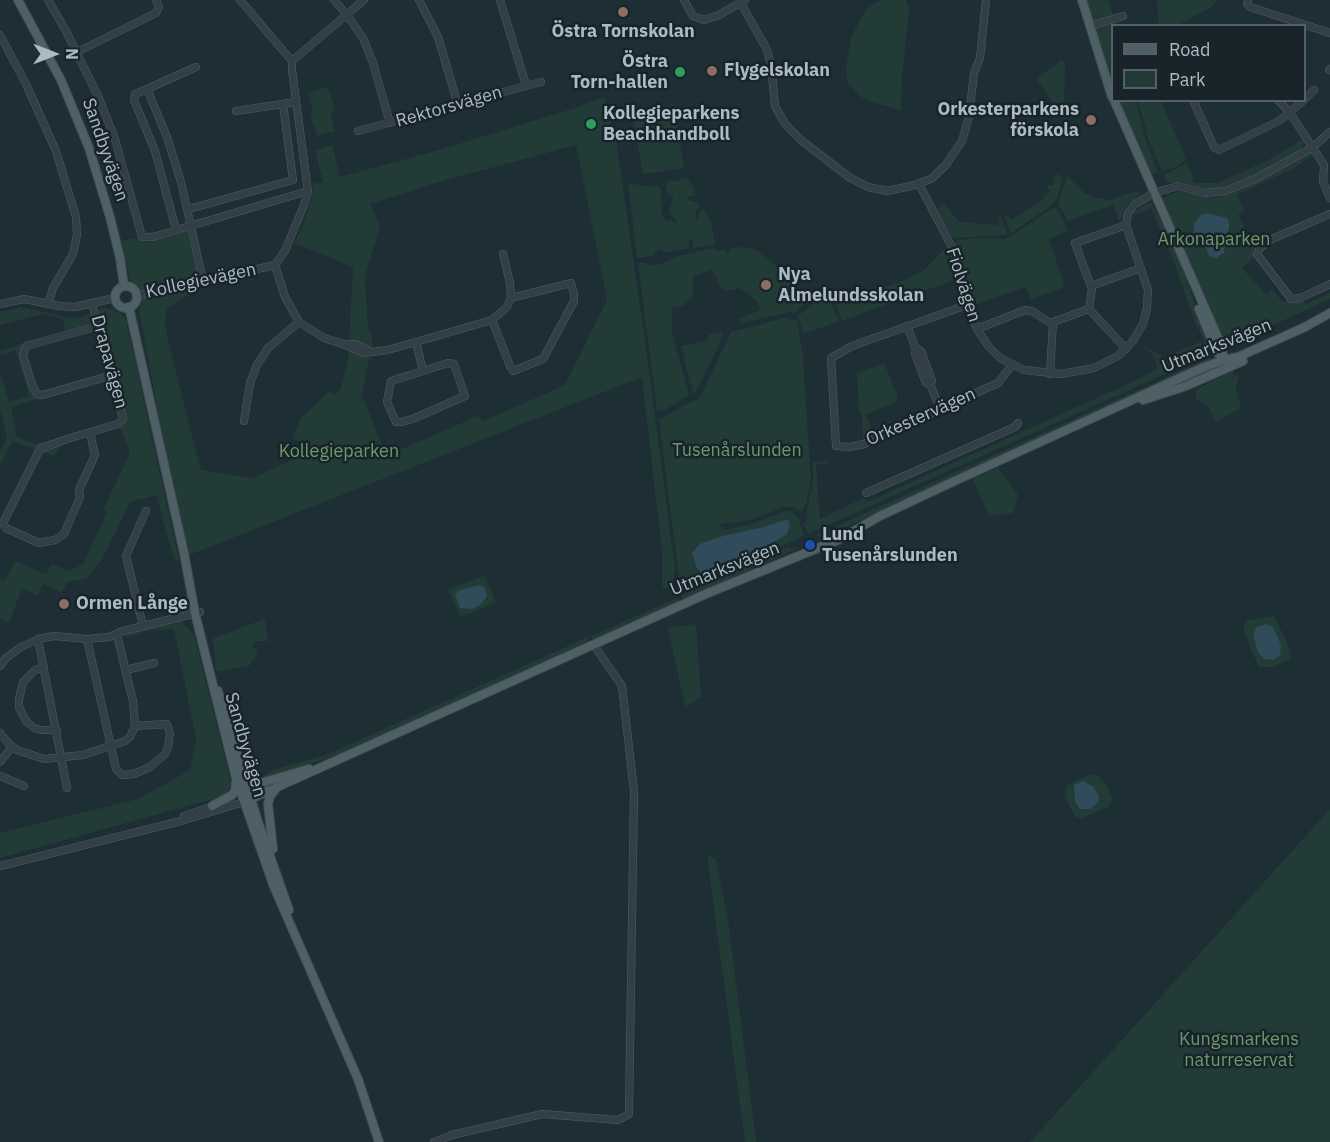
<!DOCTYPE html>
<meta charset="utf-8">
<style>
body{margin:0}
#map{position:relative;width:1330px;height:1142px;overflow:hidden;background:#1e2e35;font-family:"IBM Plex Sans",sans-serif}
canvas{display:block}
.legend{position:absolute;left:1111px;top:24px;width:195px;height:78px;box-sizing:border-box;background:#18242a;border:2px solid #536067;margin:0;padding:8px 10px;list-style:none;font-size:18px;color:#abbbc3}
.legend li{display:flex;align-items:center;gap:12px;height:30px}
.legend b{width:30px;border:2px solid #536067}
.north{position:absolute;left:24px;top:24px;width:60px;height:60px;-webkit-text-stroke:4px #18242a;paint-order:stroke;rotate:90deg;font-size:16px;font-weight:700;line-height:24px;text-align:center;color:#abbbc3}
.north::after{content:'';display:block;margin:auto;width:21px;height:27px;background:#abbbc3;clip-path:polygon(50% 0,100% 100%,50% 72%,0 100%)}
</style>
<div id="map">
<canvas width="1330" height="1142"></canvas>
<ul class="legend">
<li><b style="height:8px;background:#4f5f66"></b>Road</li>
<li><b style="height:16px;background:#233b36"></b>Park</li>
</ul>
<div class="north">N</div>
</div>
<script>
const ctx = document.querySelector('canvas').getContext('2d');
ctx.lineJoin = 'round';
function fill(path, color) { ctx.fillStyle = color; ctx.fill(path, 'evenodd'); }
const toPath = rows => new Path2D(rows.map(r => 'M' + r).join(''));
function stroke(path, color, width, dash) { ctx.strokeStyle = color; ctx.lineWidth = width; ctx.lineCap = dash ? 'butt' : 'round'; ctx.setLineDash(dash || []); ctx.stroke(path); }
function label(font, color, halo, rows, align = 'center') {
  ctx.font = font + ' "IBM Plex Sans",sans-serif'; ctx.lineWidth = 5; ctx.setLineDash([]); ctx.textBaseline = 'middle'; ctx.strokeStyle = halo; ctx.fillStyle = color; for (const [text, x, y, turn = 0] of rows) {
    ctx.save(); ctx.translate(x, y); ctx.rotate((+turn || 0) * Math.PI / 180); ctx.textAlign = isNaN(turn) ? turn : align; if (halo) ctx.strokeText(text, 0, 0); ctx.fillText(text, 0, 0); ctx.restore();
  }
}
const green = toPath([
 [881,0,906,0,909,9,902,77,901,110,874,103,861,97,848,83,846,70,851,37,864,13,870,6],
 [1086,0,1108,0,1114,17,1093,23],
 [1157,0,1217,0,1213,6,1178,25,1159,26],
 [1116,20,1117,25,1112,26,1112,87,1094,27],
 [1060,61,1065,62,1064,116,1058,117,1059,112,1038,81,1038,78],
 [328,87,335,112,330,114,335,131,317,136,310,114,313,112,308,93],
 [604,97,617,147,646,347,675,569,672,585,665,589,662,585,662,552,642,377,189,555,156,401,139,310,142,302,139,288,129,279,122,241,137,238,149,243,187,231,198,277,188,279,191,294,167,308,165,323,168,341,201,470,253,478,292,460,300,442,293,438,300,419,329,391,335,395,340,390,348,362,353,267,294,243,304,223,313,192,312,184,323,182,315,150,332,145,340,177,439,150,572,109],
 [576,145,607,300,565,385,484,421,478,416,386,456,362,395,369,357,373,346,371,332,368,329,365,277,380,226,370,204,439,182],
 [1118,101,1136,101,1146,141,1158,172,1151,175],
 [1138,101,1161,101,1186,159,1178,166,1162,171,1149,141],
 [675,110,684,168,643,174,633,117],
 [1303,139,1305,141,1302,148,1296,152,1259,173,1220,188,1208,190,1180,182,1168,183,1163,175,1182,166,1187,162,1195,183,1217,183,1265,162],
 [1309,152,1314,154,1296,167,1237,195,1245,211,1238,215,1247,233,1258,250,1257,254,1242,268,1266,294,1272,289,1282,301,1297,302,1303,299,1306,304,1330,293,1330,299,1258,332,1253,326,1240,332,1223,344,1162,203,1164,197,1179,191,1212,198,1221,196,1269,175],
 [1058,174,1063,177,1057,199,1047,209,1011,233,1004,217,1008,215,1011,220,1045,198,1044,195,1050,191,1046,185,1053,185,1055,176],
 [1067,176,1083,192,1093,197,1109,200,1137,191,1141,194,1132,200,1123,211,1120,223,1113,205,1068,221,1058,204],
 [686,178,693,186,695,195,688,197,688,200,698,203,700,207,696,211,696,219,698,219,699,211,703,209,711,221,715,245,693,248,693,240,689,240,689,248,665,253,660,249,656,250,652,256,637,258,628,183,651,187,656,185,661,188,662,215,667,221,672,220,674,223,677,222,675,219,669,213,669,209,673,202,673,197,666,191,666,183,669,180,678,181],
 [1147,203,1152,204,1165,228,1185,274,1200,320,1212,348,1208,348,1195,322,1174,262,1151,208,1137,214,1133,213],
 [944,204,959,222,998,225,1000,215,1007,233,1006,235,953,238,937,210],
 [1053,208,1058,209,1068,231,1049,239,1065,287,1031,299,1025,287,971,306,955,241,972,238,1003,239,1013,235],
 [739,247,754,249,763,255,774,264,779,271,783,272,785,280,813,297,806,302,796,313,790,312,740,324,739,319,743,317,760,310,757,301,740,288,725,291,719,285,717,278,711,270,693,276,693,296,684,305,672,308,672,332,689,395,663,411,660,409,657,410,638,263,644,262,648,265,654,265,667,262,674,257,714,248,717,251,726,250,727,254,730,253,729,249],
 [945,248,953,267,954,280,842,321,834,298,862,295,903,281,924,270],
 [821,297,829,298,839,321,806,333,803,332,798,316],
 [22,307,68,318,82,317,103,308,113,309,121,313,126,320,179,560,175,562,156,495,130,502,102,560,86,579,67,582,62,593,43,584,37,596,22,588,9,623,0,619,0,579,5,581,15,561,46,574,52,564,70,571,84,563,107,511,104,508,130,453,120,427,61,445,54,456,12,441,0,466,0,452,7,437,0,409,0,372,9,402,29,396,16,351,0,355,0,351,65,331,63,319,43,314,0,325,0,312],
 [91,330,94,333,106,372,38,392,24,354,27,348],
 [108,379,119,420,36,444,17,437,11,407],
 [785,318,797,321,803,357,811,481,806,504,802,512,792,507,783,507,754,519,727,524,731,522,708,527,719,525,725,530,747,525,788,510,798,517,804,536,681,592,659,420,686,404,696,400,701,395,731,332],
 [724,331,716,352,696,392,693,394,681,346,708,340,708,335],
 [1200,342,1210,354,808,534,803,522,806,522,808,516,806,514,813,482,813,463,814,462,828,461,831,463,816,465,820,519,864,498,867,502,1143,377,1158,368,1152,353,1138,343,1164,357],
 [1211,357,1208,361,1195,369,824,537,823,535,817,537,816,535],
 [884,362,897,395,897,401,866,415,874,437,863,442,862,414,859,413,857,373,884,364],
 [1233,370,1234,374,1231,380,1239,373,1236,389,1241,408,1216,422,1208,406,1197,400,1195,390],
 [998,468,1018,495,1013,513,989,516,973,479],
 [789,547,791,549,796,547,797,549,683,599,682,595],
 [485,576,496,603,460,617,448,589],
 [677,598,678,602,594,640,592,638,591,636],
 [1274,616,1286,640,1291,654,1290,659,1272,667,1259,667,1244,633,1244,626,1248,620],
 [265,619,268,641,256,641,252,645,258,653,249,666,216,672,213,638],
 [180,620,194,635,231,782,228,791,220,797,0,858,0,833,138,799,190,770,196,739,174,629,147,631,125,638,126,633],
 [696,624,701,697,685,707,668,628],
 [588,637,588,642,341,754,259,780,272,770,326,755],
 [1091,774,1100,777,1107,786,1112,799,1110,806,1082,818,1075,817,1065,796,1066,786],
 [1330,809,1330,1142,1030,1142],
 [707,855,716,859,728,920,756,1142,745,1142]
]);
const water = toPath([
 [1206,213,1227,218,1229,222,1229,229,1225,237,1224,253,1216,258,1209,256,1205,244,1194,233,1194,224,1200,216],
 [785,520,788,520,790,525,787,534,763,548,708,571,701,572,697,568,692,553,700,544,723,536,764,527],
 [479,585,484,587,487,595,485,599,480,605,471,609,460,608,455,595,458,591],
 [1266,624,1273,627,1281,645,1280,655,1273,660,1264,659,1258,652,1253,635,1257,627],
 [1083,781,1094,787,1099,797,1098,802,1090,809,1080,809,1075,802,1074,785]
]);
const minor = toPath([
 [48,0,66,31,98,96,115,139,142,237,153,237,308,191],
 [240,0,292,61],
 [334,0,347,15,363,38,373,63,390,123],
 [419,0,438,37,458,105],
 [500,0,526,85],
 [684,0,693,16,704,20,719,15,745,0],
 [1248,0,1247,4,1250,7,1330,33],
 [741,3,767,50,771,65,775,106,785,124,802,141,849,177,868,187,887,191,911,186,931,179,945,166,962,141,969,117,974,73,980,58,986,0],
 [1090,26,1123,16],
 [0,35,26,84,56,151,76,217,77,235,73,254,53,288,48,304],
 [77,52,156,13,159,7,156,0],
 [196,67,147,89,167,137,181,182,203,281],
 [1329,70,1330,69],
 [147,89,135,94,134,100,155,151,176,230],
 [1193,100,1214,147,1219,150,1279,121,1304,100],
 [1278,100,1290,113,1324,165,1323,182,1330,198],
 [1304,100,1314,90],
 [236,111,296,102],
 [358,131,541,82],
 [919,184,954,251,967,305,977,329,989,347,1000,358,1024,370,1061,374,1094,368,1118,356,1133,341,1143,324,1147,308,1148,290,1126,225,1128,213,1135,204,1154,193,1178,186,1205,193,1225,191,1255,179,1286,162,1313,147,1330,132],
 [189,209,293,180,283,104],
 [1330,214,1272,239,1260,248,1257,254,1291,299,1300,298,1330,284],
 [275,265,285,251,304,205,308,191,292,70,292,61,364,0],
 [275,265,285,297,299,322,324,338,343,344,356,344,371,352],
 [1091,286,1141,268],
 [136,296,275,265],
 [0,304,24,299,59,306,75,307,115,298],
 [967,305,852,346,831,358,836,446,850,447,864,444,978,392,998,383,1012,365],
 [1089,309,1126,349],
 [492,320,510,366,513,371,543,359,574,301,574,294,571,283,511,298],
 [99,326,26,346,23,355,33,387,37,394,43,395,113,375],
 [907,326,916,349,915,354,926,383,930,384],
 [977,329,1025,310,1032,311,1050,323,1089,309,1092,289,1075,243,1126,225],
 [416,342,423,371,448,363,454,364,465,396,415,418,402,422,396,422,387,402,391,381,423,371],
 [343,344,364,353,388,350,492,320,507,307,511,298,510,283,503,254],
 [916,349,921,351,932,381,930,384,940,409],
 [1050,374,1053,322],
 [244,421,250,383,257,365,268,348,299,322],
 [90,433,95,455,79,490,80,497,64,534,55,540,39,543,6,528,3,523,40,449,70,438,118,424,123,419,92,304],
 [866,493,1015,427,1018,423],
 [143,626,126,556,146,511],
 [38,639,67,788],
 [87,639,116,769,122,775,134,774,150,767,165,754,168,747,170,733,167,724,135,726],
 [0,666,6,658,21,647,38,639,54,636,87,639,109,637,123,631,200,612],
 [44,667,35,670,23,682,19,699,19,707,26,721,34,728,41,730,57,730],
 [126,670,154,663],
 [0,733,9,744,17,750,44,759,83,755,125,741,130,737,135,726,133,701,117,635],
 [0,762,12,747],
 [0,776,24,786],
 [184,816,217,805],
 [0,866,181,821,244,802],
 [434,1142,452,1135,542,1114,618,1120,629,1114,634,791,622,686,593,644]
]);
const major = toPath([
 [18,0,61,80,89,148,110,217,120,258,124,286],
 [1082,0,1112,97],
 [1114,100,1221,345,1224,360],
 '115 297a11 11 0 1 1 22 0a11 11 0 1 1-22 0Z',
 [129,307,184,553,195,613,236,778,274,887,358,1079,379,1142],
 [1199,309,1217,352,1223,359],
 [1143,400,1186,386,1243,361],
 [218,691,257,819,289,910],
 [246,771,251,781,261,783,309,769],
 [244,802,708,593,840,539,880,516,946,485,1202,368,1224,360,1238,357,1305,327,1330,313],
 [212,806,232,795,235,791,236,782],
 [273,849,268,804,270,796,275,790]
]);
const markers = [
 [623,12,6,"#8d6e63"],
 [712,71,6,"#8d6e63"],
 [680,72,6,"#2e9e5b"],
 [1091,120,6,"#8d6e63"],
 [591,124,6,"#2e9e5b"],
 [766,285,6,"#8d6e63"],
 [810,545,6,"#1a4fb4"],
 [64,604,6,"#8d6e63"]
];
const poiNames = [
 ["Östra Tornskolan",623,32,"center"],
 ["Östra",668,62,"right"],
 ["Torn-hallen",668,83,"right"],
 ["Flygelskolan",724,71],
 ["Orkesterparkens",1079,110,"right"],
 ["förskola",1079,131,"right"],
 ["Kollegieparkens",603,114],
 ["Beachhandboll",603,135],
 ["Nya",778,275],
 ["Almelundsskolan",778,296],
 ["Lund",822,535],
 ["Tusenårslunden",822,556],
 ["Ormen Långe",76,604]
];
const streetNames = [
 ["Rektorsvägen",449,107,-16],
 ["Sandbyvägen",105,150,71],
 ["Kollegievägen",201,281,-12],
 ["Fiolvägen",963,285,72],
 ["Utmarksvägen",1217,346,-22],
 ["Drapavägen",109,362,75],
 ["Orkestervägen",921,417,-24],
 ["Utmarksvägen",725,569,-22],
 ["Sandbyvägen",245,745,74]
];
const parkNames = [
 ["Arkonaparken",1214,240],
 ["Tusenårslunden",737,451],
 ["Kollegieparken",339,452],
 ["Kungsmarkens",1239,1040],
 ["naturreservat",1239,1061]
];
fill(green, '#233b36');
fill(water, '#304c5b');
stroke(minor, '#4f5d64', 8);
stroke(major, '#3e4b52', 10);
stroke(minor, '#323f46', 7);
stroke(major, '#4f5f66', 8);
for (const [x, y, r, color] of markers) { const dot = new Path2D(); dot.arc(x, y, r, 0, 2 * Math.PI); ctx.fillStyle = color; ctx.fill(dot); stroke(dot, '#18242a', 2); }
label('bold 18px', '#abbbc3', '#18242a', poiNames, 'left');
label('18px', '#abbbc3', '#18242a', streetNames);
label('18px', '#6c996b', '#18242a', parkNames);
</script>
